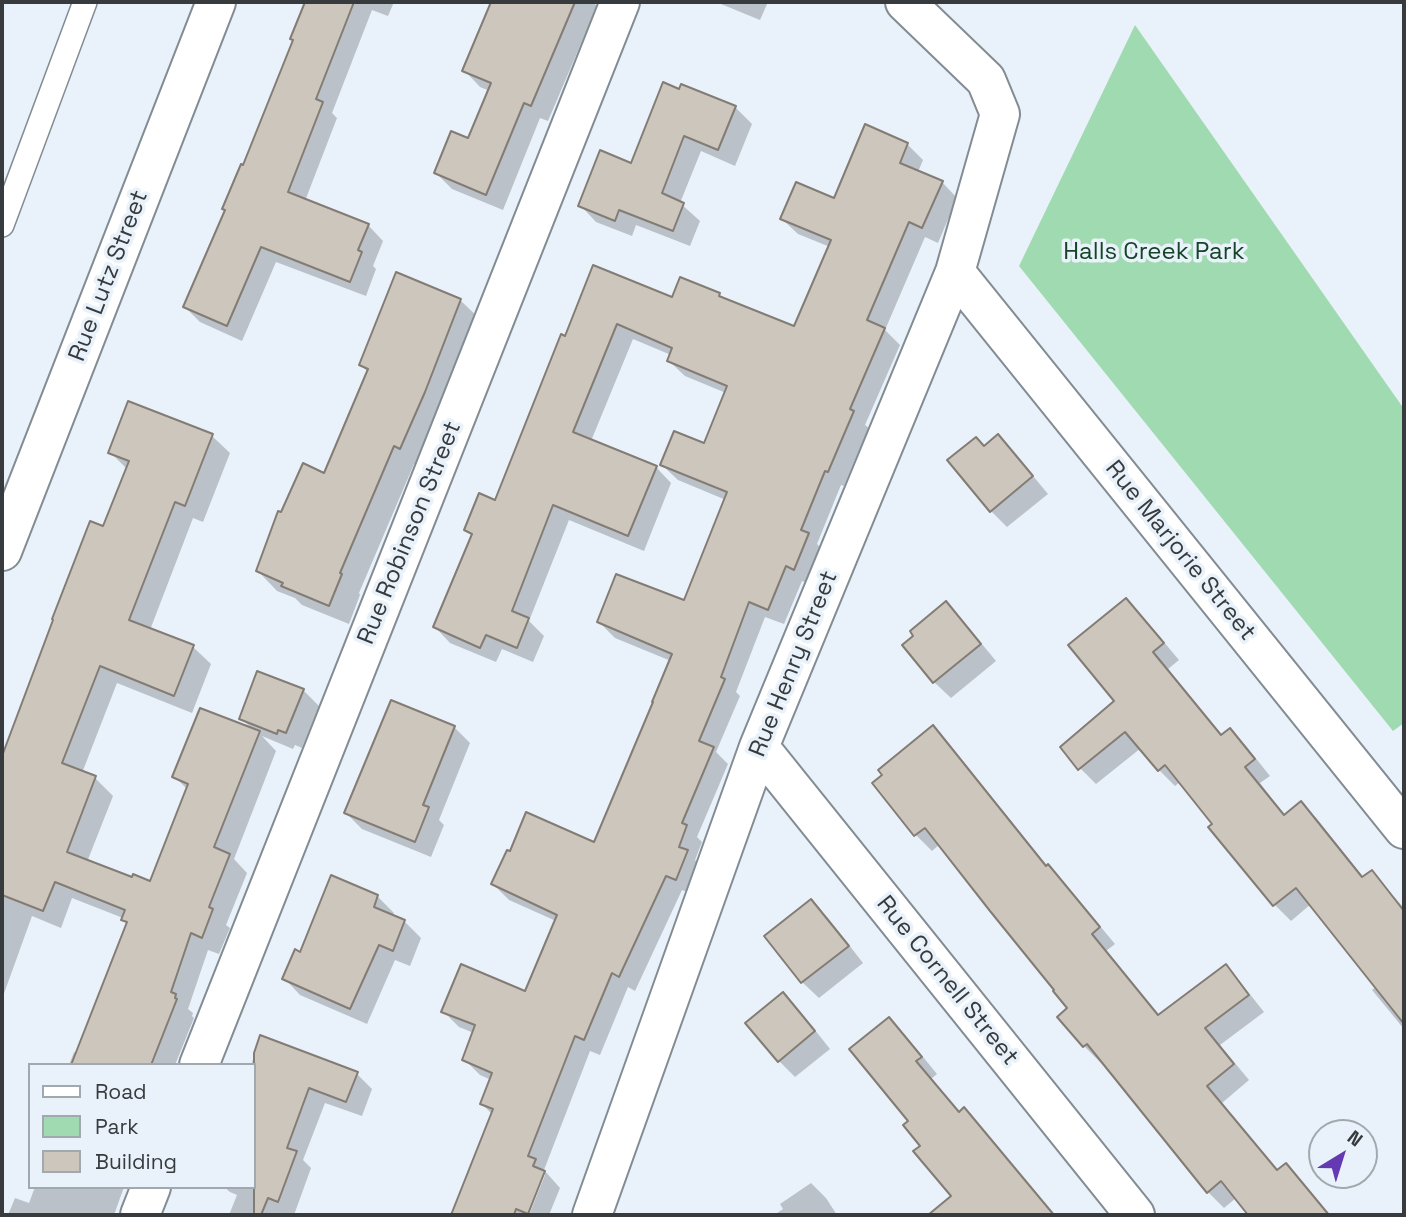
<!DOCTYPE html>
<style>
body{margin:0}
#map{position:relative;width:1406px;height:1217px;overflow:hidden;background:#e9f2fa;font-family:"Space Grotesk",sans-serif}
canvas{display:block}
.frame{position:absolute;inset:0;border:4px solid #373b3d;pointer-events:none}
.legend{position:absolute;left:28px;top:1063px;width:228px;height:126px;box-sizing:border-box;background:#e9f2fa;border:2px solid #a2a9ae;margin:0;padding:9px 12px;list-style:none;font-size:21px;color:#373b3d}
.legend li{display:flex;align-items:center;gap:14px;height:35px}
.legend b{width:35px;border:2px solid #a2a9ae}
.north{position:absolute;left:1308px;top:1119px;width:70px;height:70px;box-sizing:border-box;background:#e9f2fa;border:2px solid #a2a9ae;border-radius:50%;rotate:38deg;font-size:19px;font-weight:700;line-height:28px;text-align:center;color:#373b3d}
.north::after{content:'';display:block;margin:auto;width:24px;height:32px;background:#6439b1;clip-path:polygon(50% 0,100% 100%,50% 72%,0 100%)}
</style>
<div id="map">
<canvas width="1406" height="1217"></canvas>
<div class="frame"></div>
<ul class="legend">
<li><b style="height:9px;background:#fff"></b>Road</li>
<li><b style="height:19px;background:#a0dab0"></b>Park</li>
<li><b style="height:19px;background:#cdc6bd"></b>Building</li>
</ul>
<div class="north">N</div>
</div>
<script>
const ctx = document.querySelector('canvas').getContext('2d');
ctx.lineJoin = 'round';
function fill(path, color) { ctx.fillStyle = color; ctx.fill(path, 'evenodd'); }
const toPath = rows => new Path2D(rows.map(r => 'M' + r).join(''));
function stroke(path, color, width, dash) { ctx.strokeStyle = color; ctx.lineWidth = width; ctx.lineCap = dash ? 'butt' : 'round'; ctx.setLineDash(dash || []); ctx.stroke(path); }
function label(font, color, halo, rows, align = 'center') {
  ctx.font = font + ' "Space Grotesk",sans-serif'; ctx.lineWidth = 7; ctx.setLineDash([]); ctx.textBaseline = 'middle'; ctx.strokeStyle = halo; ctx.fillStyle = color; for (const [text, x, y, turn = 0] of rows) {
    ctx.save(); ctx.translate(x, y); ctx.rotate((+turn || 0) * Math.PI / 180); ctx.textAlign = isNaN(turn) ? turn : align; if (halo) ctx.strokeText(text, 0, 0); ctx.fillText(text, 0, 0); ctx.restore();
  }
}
const green = toPath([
 [1135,25,1404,409,1404,723,1393,731,1019,266]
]);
const shadow = toPath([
 [307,2,394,2,388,16,372,10,332,113,337,118,305,201,368,225,383,241,373,266,376,269,366,296,276,262,242,341,200,322,185,307,244,168,295,41,292,39],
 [517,2,593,2,597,6,548,121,540,118,503,210,452,189,436,173,469,141,490,91,480,87,464,70,497,50],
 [716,2,768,2,760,20],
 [735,107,752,124,735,166,701,151,680,203,700,221,690,246,636,225,632,236,596,222,580,205,632,165],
 [907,144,923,160,918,172,942,182,957,198,938,243,925,237,885,330,900,345,865,425,869,428,860,448,844,486,841,485,817,544,823,550,810,584,802,581,784,624,765,617,736,692,740,696,716,752,728,764,697,837,702,842,695,860,703,868,692,894,682,890,635,991,628,987,600,1055,590,1051,544,1170,560,1188,549,1215,529,1215,545,1175,542,1172,526,1215,453,1215,492,1114,482,1104,491,1080,480,1075,464,1059,474,1033,459,1027,443,1011,526,993,556,921,509,900,493,884,595,844,671,661,615,638,599,622,685,602,726,500,678,480,662,465,705,446,726,393,685,376,669,361,671,355,633,339,591,441,656,467,671,483,644,551,569,520,529,621,544,636,533,662,502,649,496,662,450,643,435,627,473,537,466,530,496,502,566,338,673,300,719,295,724,300,795,328,830,247,798,234,782,219,835,200],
 [460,300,480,319,420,467,414,464,359,593,360,595,349,624,302,605,295,598,277,591,258,571,324,475,368,372,361,365],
 [212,436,230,453,203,522,193,518,150,630,193,647,211,664,192,713,117,683,82,773,95,778,113,796,87,862,133,879,151,883,188,790,175,777,254,731,241,718,303,690,319,706,302,748,295,745,293,749,262,736,276,751,234,859,247,873,226,925,230,928,219,954,208,950,188,1009,193,1013,192,1016,194,1018,175,1065,69,1065,74,1052,77,1054,128,924,123,918,72,898,61,928,32,916,2,999,2,761,20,715,104,528,128,470,110,452],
 [998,437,1014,453,1048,494,1007,527,991,511],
 [1126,600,1142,616,1179,660,1168,669,1223,736,1230,730,1246,746,1270,776,1260,783,1285,816,1301,803,1317,819,1364,878,1372,872,1404,908,1404,1029,1372,990,1377,986,1311,904,1291,921,1275,905,1210,827,1214,824,1180,782,1175,786,1159,770,1141,748,1096,784,1080,768,1116,702],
 [946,603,962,620,996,661,951,698,934,682],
 [454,727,470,743,439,820,444,825,431,857,362,829,346,813],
 [932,727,948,743,1048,867,1064,883,1115,944,1106,951,1160,1016,1225,967,1241,983,1264,1012,1220,1045,1249,1080,1222,1103,1278,1171,1286,1165,1302,1181,1330,1215,1251,1215,1236,1198,1224,1208,1208,1192,1103,1060,1100,1062,1084,1046,1060,1017,1070,1009,940,844,932,851,916,835,874,784],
 [377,896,394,913,392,916,404,921,421,938,410,966,395,960,367,1024,300,995,284,978,301,954],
 [811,901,828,918,863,963,819,998,802,982,767,936],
 [783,994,799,1010,830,1049,795,1077,779,1061,748,1023],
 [889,1019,905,1035,937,1074,931,1079,960,1113,964,1110,980,1126,1055,1215,942,1215,937,1210,953,1196,922,1146,910,1121],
 [261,1038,357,1074,372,1089,362,1116,325,1103,303,1160,311,1168,294,1215,229,1215,237,1195,230,1192,224,1187,254,1187,254,1065,251,1065],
 [811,1183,826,1198,837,1215,774,1215,783,1209,780,1204],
 [35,1187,124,1187,114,1215,8,1215,15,1198,29,1203]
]);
const building = toPath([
 [305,2,354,2,316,99,323,102,288,192,369,224,358,250,362,252,350,282,261,247,227,326,183,307,225,210,222,209,241,164,243,165,293,40,290,39,305,2],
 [491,2,575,2,531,106,524,103,486,195,434,173,451,131,468,138,491,83,462,71,491,2],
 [663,82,679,89,681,84,736,106,718,150,684,136,662,193,684,203,673,231,619,210,615,221,578,206,600,150,631,163,663,82],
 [865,124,908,143,900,163,943,181,922,228,909,222,867,320,885,328,850,409,854,411,845,432,828,472,825,471,801,530,809,533,794,570,786,566,768,610,749,602,721,677,725,679,699,741,714,747,682,823,687,825,679,847,688,850,676,880,666,876,619,977,612,973,584,1040,575,1036,528,1156,536,1159,533,1166,545,1171,528,1214,516,1209,514,1215,451,1215,493,1109,480,1104,492,1073,462,1060,475,1025,441,1012,461,964,525,991,557,915,491,884,507,850,510,851,526,812,594,842,653,702,652,702,672,654,597,622,616,574,684,600,727,492,660,465,674,431,704,443,727,386,667,361,672,348,617,324,573,432,657,466,628,536,553,505,512,611,529,618,517,648,486,635,480,648,433,627,472,534,464,530,479,493,495,500,561,334,565,336,593,265,672,297,680,277,720,293,719,296,794,326,831,240,780,219,796,182,834,198,865,124],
 [396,272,461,299,425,392,400,449,394,446,340,573,342,574,329,606,281,586,283,583,256,571,278,511,281,512,303,463,324,473,368,369,359,365,396,272],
 [128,401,213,434,185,506,175,502,129,620,194,645,174,696,100,666,62,763,96,776,67,852,132,877,133,874,150,881,188,784,172,777,200,708,260,731,214,847,230,854,209,907,213,909,202,938,191,933,171,992,176,994,175,998,177,999,151,1065,71,1065,127,922,121,920,125,910,55,882,43,911,2,895,2,756,53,620,52,619,90,521,103,526,129,461,108,453,128,401],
 [998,434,1033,476,990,512,947,460,976,437,984,446,998,434],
 [1126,598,1164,643,1153,652,1221,735,1230,728,1255,759,1245,767,1284,815,1301,801,1362,877,1372,870,1404,911,1404,1024,1296,888,1273,906,1208,827,1212,824,1165,765,1158,771,1125,732,1078,770,1060,747,1114,701,1068,645,1126,598],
 [946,601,981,644,933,683,902,645,913,636,910,631,946,601],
 [257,671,304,689,286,733,278,730,277,734,239,719,257,671],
 [391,700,455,726,423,805,429,807,415,842,344,813,391,700],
 [933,725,1046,866,1048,864,1100,927,1092,934,1158,1015,1226,964,1249,995,1205,1028,1234,1064,1207,1086,1277,1170,1286,1163,1329,1215,1248,1215,1221,1181,1207,1193,1087,1044,1083,1047,1057,1017,1067,1008,1053,991,1054,990,990,911,925,828,914,836,872,783,882,775,878,770,933,725],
 [331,875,378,895,374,907,405,920,393,951,379,945,350,1009,282,979,295,949,300,952,331,875],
 [811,899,849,946,801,983,764,936,811,899],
 [783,992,815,1031,778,1062,745,1023,783,992],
 [889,1017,922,1057,916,1061,959,1112,964,1107,1054,1215,928,1215,951,1196,913,1151,920,1146,903,1125,908,1121,849,1049,889,1017],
 [260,1035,358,1072,346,1102,309,1088,287,1148,297,1151,278,1202,268,1198,261,1215,254,1215,254,1053,260,1035]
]);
const service = toPath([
 [2,225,85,2]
]);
const minor = toPath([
 [955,272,1404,829],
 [2,551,216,2],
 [759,747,1135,1215],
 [199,1065,620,2],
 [140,1215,151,1187],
 [592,1215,759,747,955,272,1000,114,986,80,905,2]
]);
const parkNames = [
 ["Halls Creek Park",1154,252]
];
const streetNames = [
 ["Rue Lutz Street",109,276,-69],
 ["Rue Robinson Street",410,533,-68],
 ["Rue Marjorie Street",1180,551,51],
 ["Rue Henry Street",794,664,-68],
 ["Rue Cornell Street",947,981,51]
];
fill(green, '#a0dab0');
fill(shadow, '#0003');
fill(building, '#cdc6bd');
stroke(building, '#837c74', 2);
stroke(service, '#838c93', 26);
stroke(minor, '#838c93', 42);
stroke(service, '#fff', 23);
stroke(minor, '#fff', 38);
label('24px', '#154427', '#e9f2fa', parkNames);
label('24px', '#373b3d', '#e9f2fa', streetNames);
</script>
